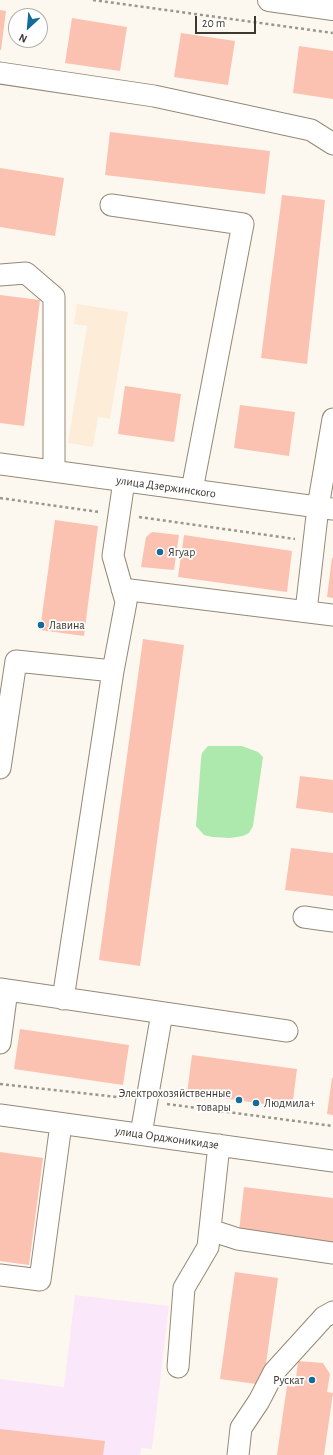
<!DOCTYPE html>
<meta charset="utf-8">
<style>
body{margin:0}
#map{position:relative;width:333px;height:1455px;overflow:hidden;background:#fdf8ef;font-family:"Alegreya Sans",sans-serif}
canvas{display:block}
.north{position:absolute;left:8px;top:8px;width:40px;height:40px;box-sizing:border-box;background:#fff;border:1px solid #b1afac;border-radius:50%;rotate:206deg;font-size:11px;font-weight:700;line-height:16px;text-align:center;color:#3c372f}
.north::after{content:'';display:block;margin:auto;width:14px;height:18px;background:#126b9b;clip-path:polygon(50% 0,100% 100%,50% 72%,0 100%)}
.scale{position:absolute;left:195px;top:16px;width:61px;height:18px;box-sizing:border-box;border:2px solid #3c372f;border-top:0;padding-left:5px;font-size:12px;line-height:14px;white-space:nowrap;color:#3c372f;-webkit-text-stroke:3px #fff;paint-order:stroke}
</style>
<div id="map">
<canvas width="333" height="1455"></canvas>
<div class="north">N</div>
<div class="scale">20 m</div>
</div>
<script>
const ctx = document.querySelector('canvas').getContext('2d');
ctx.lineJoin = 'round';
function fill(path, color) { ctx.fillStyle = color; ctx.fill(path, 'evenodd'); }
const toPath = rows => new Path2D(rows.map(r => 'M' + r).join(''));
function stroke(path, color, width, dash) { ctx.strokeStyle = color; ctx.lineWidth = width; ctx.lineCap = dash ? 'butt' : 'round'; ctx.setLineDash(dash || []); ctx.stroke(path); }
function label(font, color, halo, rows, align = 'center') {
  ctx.font = font + ' "Alegreya Sans",sans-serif'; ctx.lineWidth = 3.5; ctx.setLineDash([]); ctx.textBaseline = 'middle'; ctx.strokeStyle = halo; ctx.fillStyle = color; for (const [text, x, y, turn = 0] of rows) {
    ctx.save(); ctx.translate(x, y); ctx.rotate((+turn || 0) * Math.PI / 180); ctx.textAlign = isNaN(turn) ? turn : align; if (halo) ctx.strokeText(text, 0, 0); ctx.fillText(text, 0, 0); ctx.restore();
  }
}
const built = toPath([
 [77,304,128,312,110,419,98,417,93,447,68,443,87,326,74,324]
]);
const education = toPath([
 [75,1295,169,1306,152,1449,141,1448,140,1455,0,1455,0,1379,64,1387]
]);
const green = toPath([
 [208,746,242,746,258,752,263,757,253,826,249,833,243,836,230,838,212,837,204,835,196,826,201,759,202,753]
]);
const building = toPath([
 [0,10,6,11,1,50,0,50],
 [72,18,127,27,120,71,65,63],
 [181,33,235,41,228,85,174,77],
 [299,46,333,51,333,99,293,93],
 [110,132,270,151,265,194,105,175],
 [0,168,64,178,55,236,0,227],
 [282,195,325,200,307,364,261,358],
 [0,295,40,300,24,426,0,423],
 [125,386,181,394,174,442,118,434],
 [240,405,295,412,289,456,234,448],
 [55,520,98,526,84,636,40,630],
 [152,532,179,535,174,570,141,567,146,537],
 [184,535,292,551,287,592,178,577],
 [332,558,333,558,333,598,327,597],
 [143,639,184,645,140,966,99,960],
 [300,776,333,780,333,813,296,808],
 [291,848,333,853,333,896,285,890],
 [20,1029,129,1045,123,1085,14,1069],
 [192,1055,297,1069,292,1108,187,1093],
 [332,1078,333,1078,333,1115,327,1114],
 [0,1152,43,1158,29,1265,0,1261],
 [244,1187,333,1198,333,1243,239,1231],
 [235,1272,278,1278,263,1385,220,1379],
 [298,1361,323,1363,330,1374,327,1392,333,1393,324,1455,277,1455,287,1386,295,1387],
 [0,1429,105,1441,103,1455,0,1455]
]);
const path = toPath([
 [93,0,333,33],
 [0,498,99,512],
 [139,517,295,539],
 [0,1084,126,1098],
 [167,1104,333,1126]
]);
const minor = toPath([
 [0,73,154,96,311,130,333,144],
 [111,205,243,224,192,490],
 [0,275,26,273,54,297,54,471],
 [0,464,333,509],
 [122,589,333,615],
 [306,611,318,507,333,419],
 [0,768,16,661,113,671],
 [304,917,333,921],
 [0,989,287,1031],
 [63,999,113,671,126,602,113,556,124,481],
 [0,1043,7,990],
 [0,1115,333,1161],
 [141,1134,162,1013],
 [210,1230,238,1239,333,1253],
 [0,1275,40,1280,61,1124],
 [178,1367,184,1288,208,1247,219,1145],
 [238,1455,241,1428,259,1401,274,1372,324,1317,333,1312]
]);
const major = toPath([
 [269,0,333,9]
]);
const markers = [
 [160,552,4,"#126b9b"],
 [41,625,4,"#126b9b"],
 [239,1100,4,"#126b9b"],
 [256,1103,4,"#126b9b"],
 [312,1380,4,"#126b9b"]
];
const streetNames = [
 ["улица Дзержинского",166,487,8],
 ["улица Орджоникидзе",167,1138,8]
];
const poiNames = [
 ["Ягуар",168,552],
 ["Лавина",49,625],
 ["Электрохозяйственные",231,1093,"right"],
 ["товары",231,1107,"right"],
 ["Людмила+",264,1103],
 ["Рускат",304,1380,"right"]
];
fill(built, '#fdedd8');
fill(education, '#fae8fa');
fill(green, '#ade9ad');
fill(building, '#fbc1b1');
stroke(minor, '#958876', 23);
stroke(major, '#958876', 24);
stroke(path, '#9b968e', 2.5, [3, 3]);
stroke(minor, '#fff', 21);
stroke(major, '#fff', 22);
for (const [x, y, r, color] of markers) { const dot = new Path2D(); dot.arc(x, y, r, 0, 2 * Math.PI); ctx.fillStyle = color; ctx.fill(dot); stroke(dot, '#fff', 1.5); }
label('12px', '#3c372f', '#fff', streetNames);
label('12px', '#3c372f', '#fff', poiNames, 'left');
</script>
